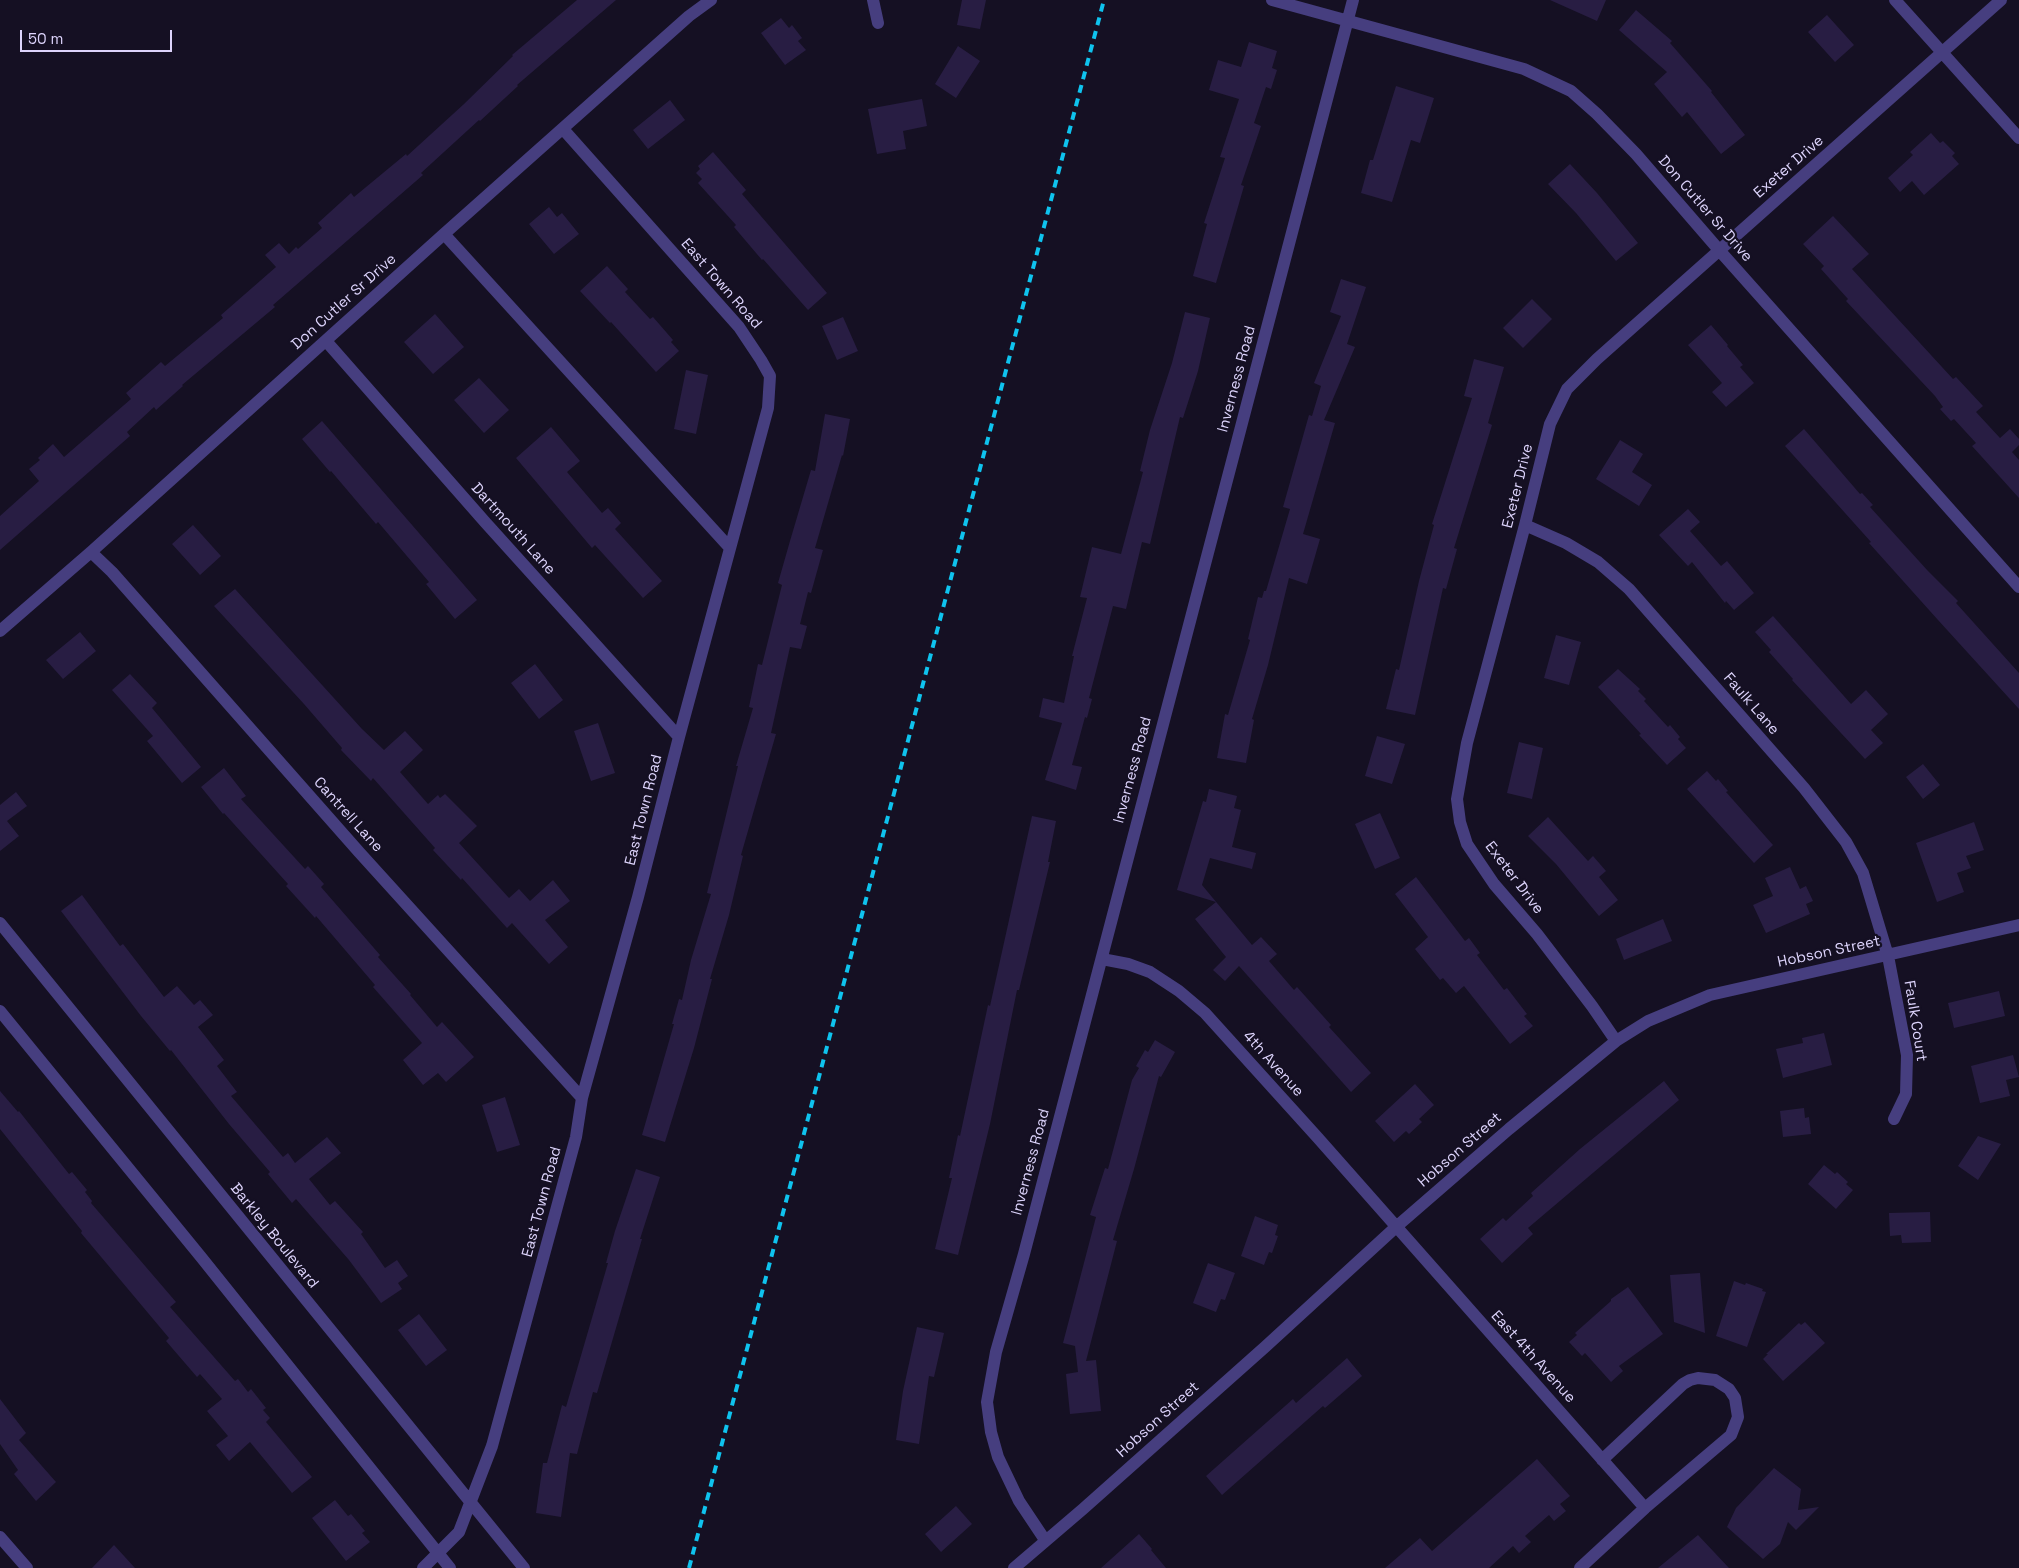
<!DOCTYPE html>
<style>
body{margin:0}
#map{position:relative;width:2019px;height:1568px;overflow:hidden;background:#151023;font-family:"Space Grotesk",sans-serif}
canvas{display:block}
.scale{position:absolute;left:20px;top:30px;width:152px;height:22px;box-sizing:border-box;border:2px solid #ddd4fc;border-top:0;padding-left:6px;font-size:15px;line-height:18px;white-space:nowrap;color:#ddd4fc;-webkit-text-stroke:4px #151023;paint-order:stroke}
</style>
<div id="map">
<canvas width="2019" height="1568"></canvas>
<div class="scale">50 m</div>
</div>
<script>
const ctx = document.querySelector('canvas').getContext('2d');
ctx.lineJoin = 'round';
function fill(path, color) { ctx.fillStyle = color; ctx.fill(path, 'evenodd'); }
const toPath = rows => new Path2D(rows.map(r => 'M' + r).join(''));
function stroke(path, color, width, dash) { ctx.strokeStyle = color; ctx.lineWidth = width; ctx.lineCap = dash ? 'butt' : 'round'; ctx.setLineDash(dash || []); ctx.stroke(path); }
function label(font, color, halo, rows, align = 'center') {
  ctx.font = font + ' "Space Grotesk",sans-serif'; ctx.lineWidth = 4.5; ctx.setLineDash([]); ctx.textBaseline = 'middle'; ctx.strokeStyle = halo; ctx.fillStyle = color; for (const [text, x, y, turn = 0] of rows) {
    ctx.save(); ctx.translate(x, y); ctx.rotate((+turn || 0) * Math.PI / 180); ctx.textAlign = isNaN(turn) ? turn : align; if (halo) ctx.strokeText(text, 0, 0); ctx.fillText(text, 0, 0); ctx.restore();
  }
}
const building = toPath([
 [577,0,616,0,517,85,518,86,480,121,479,120,421,173,423,175,273,305,275,307,182,385,183,386,156,410,154,407,127,432,130,436,0,550,0,516,39,481,29,469,40,460,38,458,53,444,64,457,131,399,126,393,161,362,165,366,223,318,221,315,276,267,265,255,279,243,289,254,296,247,298,249,322,228,318,223,351,193,354,197,406,154,407,156,464,104,513,56,512,55],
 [962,0,986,0,980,29,957,25],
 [1550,0,1606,0,1597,21],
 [1636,10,1672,41,1670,43,1712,91,1711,92,1745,135,1721,154,1687,112,1682,117,1654,84,1667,72,1619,30],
 [1827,15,1854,45,1835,62,1808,32],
 [781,18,789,28,792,25,802,38,798,41,806,50,785,65,761,33],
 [1249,42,1277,51,1272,68,1277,70,1271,89,1266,87,1254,123,1261,126,1241,185,1244,186,1216,283,1193,276,1207,224,1204,223,1225,158,1220,157,1239,99,1209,90,1218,60,1241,67],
 [958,46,980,61,956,98,935,84],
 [1396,86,1434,98,1420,143,1411,140,1392,202,1361,193,1370,160,1373,160],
 [922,99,927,126,903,131,906,149,877,154,868,109],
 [670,100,685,120,648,149,633,130],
 [1931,133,1940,143,1943,141,1955,153,1952,156,1959,164,1924,195,1912,181,1900,192,1888,178,1913,155,1910,152],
 [713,152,746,190,742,194,827,293,808,310,763,259,762,260,734,227,736,225,698,183,702,179,696,173,700,169,698,166],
 [1570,164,1597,193,1638,243,1616,261,1576,213,1548,184],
 [549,207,557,217,562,213,579,234,554,254,529,224],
 [1833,216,1869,254,1852,269,1953,379,1956,377,1983,406,1976,412,2000,438,2010,429,2019,439,2019,445,2012,452,2019,460,2019,498,1972,446,1976,443,1954,419,1951,421,1940,409,1943,407,1935,396,1846,301,1848,299,1821,269,1824,266,1803,244],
 [607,266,628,289,625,292,650,319,653,317,673,340,671,342,679,351,656,372,611,322,610,323,580,291],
 [1341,279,1366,287,1347,344,1355,347,1324,420,1335,423,1303,534,1320,539,1307,584,1289,578,1268,665,1252,719,1254,720,1246,763,1217,758,1225,714,1228,715,1250,640,1248,639,1258,597,1262,598,1264,591,1266,591,1290,509,1283,507,1309,415,1312,416,1321,386,1314,383,1341,316,1330,312],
 [1532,299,1552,319,1523,348,1503,328],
 [1185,312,1210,318,1198,371,1183,418,1180,417,1150,544,1142,542,1126,609,1113,606,1089,698,1092,699,1087,718,1085,717,1072,765,1082,767,1076,790,1045,780,1062,723,1039,717,1043,698,1064,703,1074,656,1072,656,1087,598,1080,597,1092,547,1121,554,1143,472,1140,471,1150,430,1172,363],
 [435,314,464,347,433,374,404,342],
 [843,317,858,351,837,360,822,326],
 [1711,325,1728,345,1727,346,1743,365,1740,367,1754,383,1726,407,1712,392,1722,383,1688,345],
 [1474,359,1504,367,1488,423,1492,425,1454,548,1457,549,1446,589,1443,588,1415,715,1386,709,1396,669,1399,670,1419,581,1434,525,1432,524,1472,398,1464,396],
 [686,370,708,375,696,434,674,429],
 [479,378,509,410,484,433,454,400],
 [825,414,850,419,843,456,842,455,815,548,823,550,811,593,808,592,800,624,807,626,801,649,790,647,771,733,776,734,741,855,743,856,729,915,710,979,712,979,694,1048,665,1142,642,1135,674,1024,672,1024,679,999,682,1000,691,960,711,894,707,893,738,766,736,766,753,708,749,707,758,664,762,665,782,585,778,583,790,541,811,470,815,471],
 [322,421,477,600,455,619,426,584,429,582,378,522,376,524,331,471,330,472,302,439],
 [551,427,580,461,567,472,602,513,608,508,621,523,615,529,662,581,643,598,595,545,592,548,516,458],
 [1804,429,1860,494,1862,493,1873,505,1870,507,1928,571,1958,601,1956,603,2019,673,2019,709,1938,620,1869,543,1871,542,1785,446],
 [1620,440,1643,454,1632,472,1652,485,1639,506,1596,479],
 [1688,509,1700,522,1690,531,1721,566,1727,561,1754,593,1734,610,1726,601,1725,603,1692,562,1688,566,1659,535],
 [193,525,221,556,200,575,172,544],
 [235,589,362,729,384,750,405,731,423,750,400,772,428,804,438,795,440,798,445,794,477,826,459,843,509,898,519,889,530,901,553,880,570,901,545,920,568,947,549,964,512,923,507,928,462,878,461,880,433,850,435,848,373,778,371,781,341,750,342,748,304,704,214,606],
 [1773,616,1851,704,1866,690,1888,714,1871,730,1883,743,1865,759,1792,680,1793,679,1769,652,1771,650,1755,632],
 [80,632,96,651,63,679,46,660],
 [1556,635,1581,642,1569,685,1544,678],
 [535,664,563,700,539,719,511,683],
 [1618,669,1640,689,1638,691,1646,699,1644,701,1668,727,1670,725,1680,737,1678,739,1686,748,1667,765,1639,735,1641,734,1598,687],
 [130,674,157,703,152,708,201,767,182,783,147,741,153,736,112,690],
 [598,723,615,773,591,781,574,731],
 [1377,736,1405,744,1392,784,1365,776],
 [1519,742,1543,748,1532,799,1507,793],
 [1923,764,1940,785,1923,799,1906,777],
 [224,768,246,796,241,799,305,869,308,866,324,884,321,887,380,955,378,957,411,994,410,995,437,1027,442,1022,474,1057,446,1082,438,1073,423,1085,403,1060,422,1043,373,987,375,985,316,916,315,918,286,886,288,884,224,813,223,814,201,787],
 [1707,771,1716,781,1718,779,1728,791,1726,792,1773,845,1754,863,1687,789],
 [1209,789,1237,796,1234,808,1241,810,1232,847,1256,853,1252,869,1210,858,1202,885,1252,945,1261,937,1277,954,1269,961,1294,990,1297,987,1331,1025,1329,1027,1371,1073,1351,1092,1239,966,1225,981,1213,970,1226,957,1195,919,1216,902,1177,890,1203,801,1206,802],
 [16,792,27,806,7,821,19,836,0,851,0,805],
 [1380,813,1400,858,1375,869,1355,824],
 [1032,816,1056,821,1048,862,1050,862,1019,990,1017,990,990,1124,958,1255,935,1249,952,1178,949,1178,958,1135,960,1136,988,1005,990,1006],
 [1548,817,1588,861,1593,856,1606,871,1599,877,1618,900,1599,916,1556,864,1528,836],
 [1974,822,1984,850,1966,856,1971,868,1957,873,1964,892,1937,902,1916,843],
 [1790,867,1800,889,1806,886,1813,901,1806,904,1810,914,1766,933,1753,905,1773,896,1765,878],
 [1416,877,1465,941,1469,938,1480,953,1477,955,1504,990,1507,988,1527,1014,1524,1016,1533,1026,1510,1044,1464,986,1456,993,1443,978,1440,980,1415,949,1428,937,1395,894],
 [82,895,120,946,123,944,164,997,177,986,194,1005,200,1000,213,1015,198,1027,224,1060,217,1066,237,1092,231,1096,283,1157,288,1153,295,1163,327,1137,341,1153,309,1179,330,1205,335,1201,363,1232,361,1234,385,1268,397,1260,408,1276,398,1283,402,1289,381,1303,349,1260,296,1199,292,1203,268,1174,270,1172,229,1124,171,1050,170,1051,141,1016,61,911],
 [1663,919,1672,941,1624,960,1616,939],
 [1999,991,2005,1016,1954,1028,1948,1003],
 [1824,1033,1832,1065,1783,1078,1776,1049,1803,1043,1802,1038],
 [1155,1040,1175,1052,1161,1077,1159,1076,1134,1169,1113,1240,1117,1241,1086,1361,1096,1360,1101,1411,1070,1414,1066,1374,1078,1372,1075,1346,1063,1343,1096,1217,1090,1215,1105,1168,1108,1169,1132,1080,1139,1068,1136,1066,1145,1050,1148,1052],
 [2013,1055,2019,1077,2006,1080,2010,1096,1980,1103,1971,1066],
 [1664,1081,1679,1100,1528,1228,1533,1234,1502,1263,1480,1239,1503,1218,1506,1221,1533,1196,1531,1193,1580,1149],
 [1415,1084,1434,1105,1419,1119,1422,1122,1409,1134,1406,1131,1394,1142,1375,1121],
 [0,1091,18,1112,19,1111,69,1174,72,1172,87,1190,85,1192,92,1201,91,1203,176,1302,170,1307,235,1381,238,1379,248,1392,251,1389,266,1408,263,1410,270,1418,266,1422,312,1477,292,1493,250,1442,229,1461,216,1445,228,1436,207,1411,222,1399,200,1374,197,1377,166,1341,169,1338,81,1233,82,1231,0,1129],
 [505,1097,520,1145,497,1152,482,1105],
 [1804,1108,1805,1118,1809,1117,1811,1134,1783,1137,1780,1111],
 [1978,1136,2001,1144,1978,1180,1958,1166],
 [1824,1165,1835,1174,1837,1172,1848,1182,1846,1184,1853,1190,1836,1209,1808,1184],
 [636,1169,660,1177,640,1239,642,1239,597,1393,593,1392,577,1454,570,1453,561,1517,536,1513,543,1463,547,1463,562,1405,566,1407,608,1263,606,1263,615,1231],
 [1930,1212,1931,1242,1902,1243,1901,1235,1890,1236,1889,1213],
 [1255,1216,1278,1225,1275,1235,1278,1236,1272,1253,1269,1252,1264,1265,1241,1256],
 [1208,1263,1235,1273,1225,1300,1221,1299,1216,1312,1193,1303],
 [1700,1273,1705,1333,1674,1322,1670,1275],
 [1734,1281,1745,1285,1746,1283,1763,1289,1762,1291,1766,1292,1747,1347,1716,1336],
 [1628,1287,1663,1334,1619,1366,1623,1371,1611,1382,1585,1353,1582,1356,1569,1342,1577,1335,1575,1333,1611,1301,1611,1299],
 [419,1314,447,1350,426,1366,398,1330],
 [1805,1322,1825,1343,1783,1381,1763,1359,1768,1354,1766,1354,1799,1323,1801,1325],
 [917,1327,944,1333,934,1377,929,1376,919,1444,896,1440,903,1391],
 [1347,1358,1362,1376,1325,1408,1323,1406,1222,1495,1206,1476,1293,1399,1296,1403],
 [0,1399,26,1433,19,1440,56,1482,36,1501,14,1474,18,1470,0,1444],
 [1537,1459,1570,1496,1560,1504,1566,1511,1554,1521,1549,1515,1525,1536,1531,1542,1519,1553,1513,1546,1489,1568,1385,1568,1420,1538,1432,1551],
 [1774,1468,1801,1489,1798,1510,1819,1507,1796,1530,1788,1522,1780,1544,1763,1559,1727,1527,1736,1508],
 [335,1500,348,1516,351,1514,365,1531,362,1533,370,1542,346,1561,312,1518],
 [956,1506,972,1524,941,1552,925,1534],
 [1139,1534,1152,1549,1151,1550,1166,1568,1101,1568],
 [1698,1535,1729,1568,1658,1568],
 [114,1545,135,1568,92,1568]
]);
const minor = toPath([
 [873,0,878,23],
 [1272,0,1524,69,1571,91,1597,114,1636,154,1719,250,2019,587],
 [1895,0,2019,138],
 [444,234,730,548],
 [326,341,485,522,679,737],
 [1525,525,1566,543,1598,562,1629,589,1804,788,1846,842,1863,873,1888,956,1907,1055,1906,1094,1894,1119],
 [91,552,112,572,359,852,582,1098],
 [0,631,91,552,444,234,689,16,711,0],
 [0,923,524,1568],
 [1102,959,1128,964,1150,972,1179,991,1205,1013,1318,1138,1645,1508],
 [0,1011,201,1257,450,1568],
 [1616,1041,1592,1006,1537,934,1494,884,1467,844,1460,822,1457,799,1467,743,1525,525,1550,424,1567,389,1597,359,2001,0],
 [0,1537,27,1568],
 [1045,1540,1019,1501,998,1457,991,1432,987,1402,996,1352,1024,1254,1353,0],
 [423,1568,459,1532,492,1446,576,1137,582,1098,638,897,679,737,768,408,770,376,761,360,739,327,563,129],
 [1014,1568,1083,1509,1265,1347,1396,1227,1509,1129,1616,1041,1648,1021,1710,995,2019,925],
 [1580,1568,1645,1508,1731,1435,1738,1417,1735,1398,1729,1389,1715,1380,1698,1378,1690,1380,1683,1384,1602,1460]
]);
const rail = toPath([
 [689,1568,1104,0]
]);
const streetNames = [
 ["Exeter Drive",1789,167,-41],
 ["Don Cutler Sr Drive",1705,209,49],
 ["East Town Road",721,284,49],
 ["Don Cutler Sr Drive",344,302,-42],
 ["Inverness Road",1237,379,-75],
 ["Exeter Drive",1518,486,-76],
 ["Dartmouth Lane",513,529,48],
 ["Faulk Lane",1751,704,49],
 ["Inverness Road",1133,770,-75],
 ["East Town Road",644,810,-76],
 ["Cantrell Lane",348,815,48],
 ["Exeter Drive",1514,878,53],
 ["Hobson Street",1829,952,-12],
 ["Faulk Court",1915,1021,81],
 ["4th Avenue",1273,1064,48],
 ["Hobson Street",1460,1150,-41],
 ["Inverness Road",1031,1162,-75],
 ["East Town Road",542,1202,-75],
 ["Barkley Boulevard",274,1236,51],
 ["East 4th Avenue",1533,1357,48],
 ["Hobson Street",1158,1420,-42]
];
fill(building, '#281d43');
stroke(minor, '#463e7f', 12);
stroke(rail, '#0fc3ee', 4, [8, 6]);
label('15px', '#ddd4fc', '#151023', streetNames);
</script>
